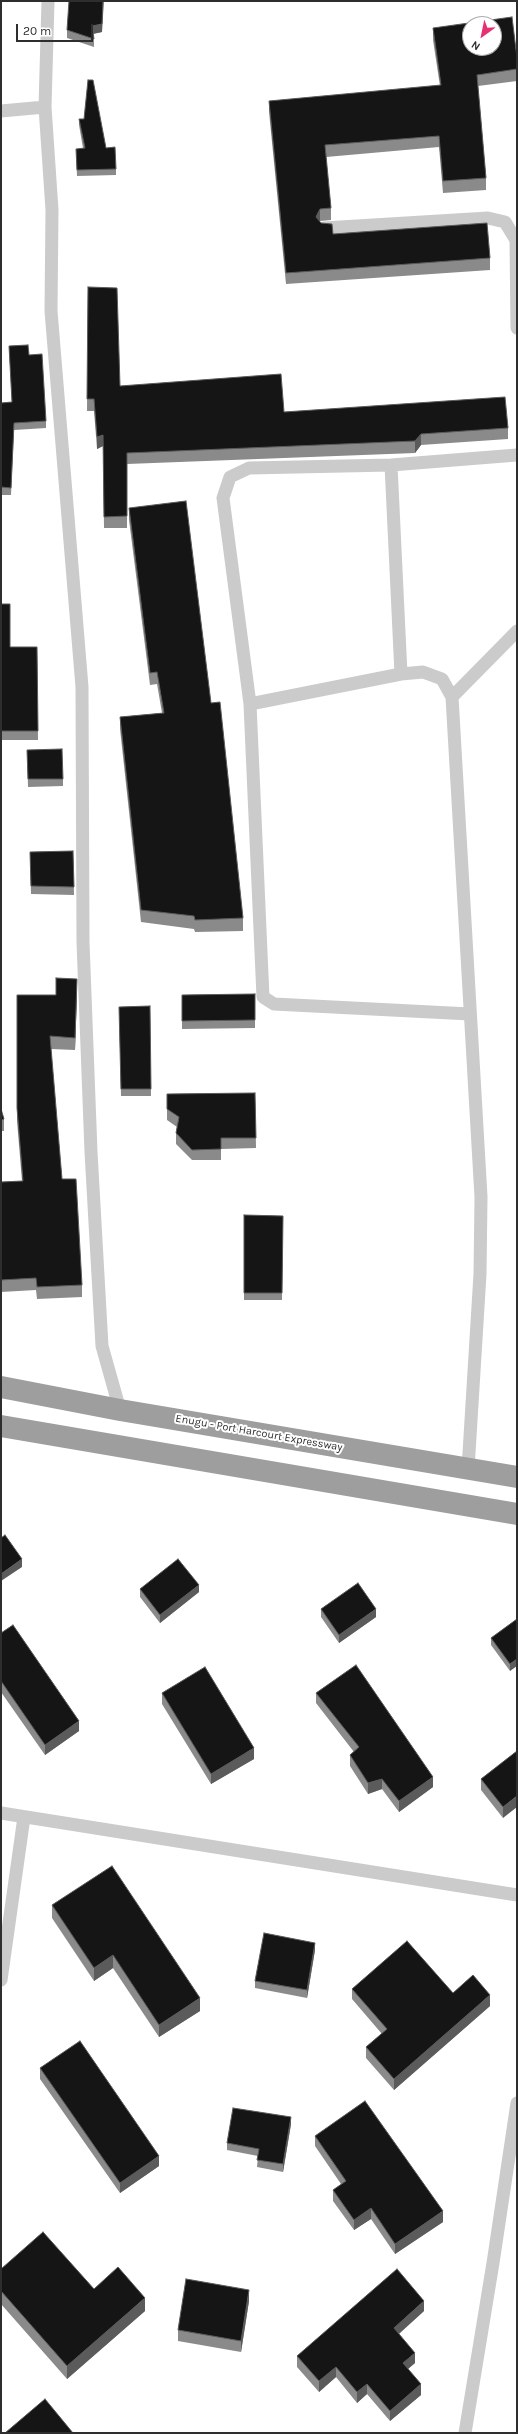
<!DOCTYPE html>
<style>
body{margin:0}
#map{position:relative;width:518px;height:2434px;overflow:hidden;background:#fff;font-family:Karla,sans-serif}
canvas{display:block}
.frame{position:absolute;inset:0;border:2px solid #2e2e2e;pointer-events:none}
.north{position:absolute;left:462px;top:16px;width:40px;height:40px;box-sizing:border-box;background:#fff;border:1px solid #ababab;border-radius:50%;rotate:213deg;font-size:11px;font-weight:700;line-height:16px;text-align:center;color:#2e2e2e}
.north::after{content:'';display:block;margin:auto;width:14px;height:18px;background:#e63074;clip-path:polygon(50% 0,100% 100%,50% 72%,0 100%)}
.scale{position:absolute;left:16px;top:24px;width:77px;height:18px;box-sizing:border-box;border:2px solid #2e2e2e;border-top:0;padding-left:5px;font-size:12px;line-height:14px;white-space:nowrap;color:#2e2e2e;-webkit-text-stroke:3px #fff;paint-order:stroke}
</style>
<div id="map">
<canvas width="518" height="2434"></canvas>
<div class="frame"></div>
<div class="north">N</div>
<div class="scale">20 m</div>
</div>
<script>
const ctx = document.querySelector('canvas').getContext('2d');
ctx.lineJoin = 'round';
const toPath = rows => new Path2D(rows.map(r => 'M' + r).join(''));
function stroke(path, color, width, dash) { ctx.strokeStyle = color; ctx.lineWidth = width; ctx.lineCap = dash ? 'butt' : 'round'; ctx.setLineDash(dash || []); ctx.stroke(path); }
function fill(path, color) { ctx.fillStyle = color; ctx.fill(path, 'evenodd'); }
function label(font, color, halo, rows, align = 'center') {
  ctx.font = font + ' Karla,sans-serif'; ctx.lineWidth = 4; ctx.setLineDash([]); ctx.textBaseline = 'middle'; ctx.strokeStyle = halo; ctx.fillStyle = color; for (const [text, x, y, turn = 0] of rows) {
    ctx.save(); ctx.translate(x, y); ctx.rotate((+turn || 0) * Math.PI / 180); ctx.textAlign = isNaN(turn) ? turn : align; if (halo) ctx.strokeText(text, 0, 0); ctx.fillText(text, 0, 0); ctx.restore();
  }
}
const service = toPath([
 [48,1,45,107,52,210,51,311,82,687,83,942,91,1152,102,1346,120,1410],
 [1,111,45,107],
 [324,228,488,218,505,222,516,240,517,328],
 [391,465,401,674],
 [452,697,517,631],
 [250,704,401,674,423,672,442,679,452,697,481,1197,480,1274,468,1469],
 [470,1014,274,1004,263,997,250,704,223,498,230,477,249,468,391,465,517,455],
 [1,1813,517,1895],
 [1,1980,24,1817],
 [465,2433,493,2263,517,2103]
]);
const trunk = toPath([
 [1,1387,120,1410,517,1477],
 [1,1426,517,1514]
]);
const wall = toPath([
 [104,1,102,32,93,34,94,39,94,47,67,38,67,30],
 [433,28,517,58,517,81,478,86,486,178,486,190,443,193,439,147,326,157,331,208,331,220,320,221,320,222,333,234,490,258,490,270,286,284,269,112,269,101,440,86,433,40],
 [79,119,84,119,106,148,116,169,116,175,77,176,76,155,83,148,79,125],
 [88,287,120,386,284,412,508,428,508,439,421,445,415,453,127,464,127,528,104,528,103,446,97,449,94,411,87,411],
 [9,346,29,355,46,421,46,428,14,430,11,495,1,495,1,403,12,402],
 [129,508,211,703,243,918,243,931,195,932,194,929,141,922,120,729,120,717,162,713,157,684,150,685,129,520],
 [1,604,10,647,37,647,38,740,1,740],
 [27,750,63,779,63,786,28,787],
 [73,851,74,895,31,894,30,852],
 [77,992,75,1050,51,1049,62,1179,82,1285,82,1297,37,1299,36,1290,1,1292,1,1182,22,1181,17,1121,17,995,56,995],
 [255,994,255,1028,182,1029,182,995],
 [150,1006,151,1096,121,1096,119,1007],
 [255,1093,256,1148,221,1149,221,1160,192,1160,176,1144,176,1133,177,1127,167,1120,167,1094],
 [1,1109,4,1119,4,1131,1,1131],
 [244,1215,283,1216,282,1300,244,1300],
 [140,1589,199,1592,160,1623,140,1597],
 [321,1609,376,1617,339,1643,321,1617],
 [517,1619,510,1671,491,1645,491,1638],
 [1,1633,79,1731,45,1755,1,1692],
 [162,1693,254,1759,211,1784,162,1704],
 [316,1693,433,1787,399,1812,382,1789,368,1794,350,1766,350,1755,354,1752,316,1703],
 [517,1751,503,1818,481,1790,481,1779],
 [52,1905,200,2011,159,2037,113,1968,94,1981,52,1918],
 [315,1950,307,1998,255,1988,255,1981],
 [352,1989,453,1993,490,2006,394,2090,366,2058,366,2047,382,2034,352,1999],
 [40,2068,159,2166,120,2193,40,2079],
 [291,2124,283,2172,257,2167,258,2156,227,2150,227,2143],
 [315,2136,443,2222,395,2254,371,2219,354,2230,333,2201,333,2190,341,2184,315,2146],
 [1,2269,145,2311,67,2379,1,2304],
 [249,2301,241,2352,178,2341,178,2330],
 [424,2311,399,2334,415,2363,408,2369,421,2395,390,2421,367,2394,357,2403,336,2377,319,2392,297,2367,297,2356]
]);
const shadedWall = toPath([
 [103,1,102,32,92,34,92,26],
 [320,209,320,221,316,229,316,217],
 [421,434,421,445,415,453,415,441],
 [103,435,103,446,97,449,97,437],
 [77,979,77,992,75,1050,75,1038],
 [22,1559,22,1567,1,1581,1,1574],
 [199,1585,199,1592,160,1623,160,1615],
 [376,1609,376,1617,339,1643,339,1635],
 [517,1659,517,1666,510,1671,510,1664],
 [79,1721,79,1731,45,1755,45,1745],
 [254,1748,254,1759,211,1784,211,1774],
 [433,1777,433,1787,399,1812,399,1801],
 [382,1779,382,1789,368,1794,368,1783],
 [517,1796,517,1807,503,1818,503,1807],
 [315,1943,315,1950,307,1998,307,1990],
 [113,1955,113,1968,94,1981,94,1968],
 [490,1995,490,2006,394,2090,394,2079],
 [200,1998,200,2011,159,2037,159,2025],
 [291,2117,291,2124,283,2172,283,2164],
 [159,2156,159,2166,120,2193,120,2183],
 [371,2208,371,2219,354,2230,354,2220],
 [443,2211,443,2222,395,2254,395,2244],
 [249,2290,249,2301,241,2352,241,2341],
 [145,2298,145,2311,67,2379,67,2366],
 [424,2301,424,2311,394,2338,394,2328],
 [415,2353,415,2363,403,2373,403,2363],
 [336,2367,336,2377,319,2392,319,2381],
 [367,2384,367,2394,357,2403,357,2392],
 [421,2384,421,2395,390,2421,390,2411]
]);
const building = toPath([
 [69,1,103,1,102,24,92,26,94,39,67,30,69,1],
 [512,17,517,58,517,69,477,75,486,178,443,181,439,136,325,145,331,208,320,209,316,217,321,223,332,224,333,234,487,223,490,258,286,273,269,101,441,85,433,28,512,17],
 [470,24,494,24,494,48,470,48,470,24],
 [88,80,93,80,106,148,115,147,116,169,77,170,76,149,85,148,79,119,84,119,88,80],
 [88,287,117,288,120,386,281,374,284,412,505,397,508,428,421,434,415,441,127,453,127,516,104,517,103,435,97,437,94,399,87,399,88,287],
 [28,345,29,355,42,354,46,421,14,423,11,488,1,487,1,403,12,402,9,346,28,345],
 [186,501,211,703,220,702,243,918,195,920,194,916,141,910,120,717,164,713,157,672,150,673,129,508,186,501],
 [1,604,10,604,10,647,37,647,38,731,1,731,1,604],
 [62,749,63,779,28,779,27,750,62,749],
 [73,851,74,887,31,886,30,852,73,851],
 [56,978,77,979,75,1038,50,1036,62,1179,76,1179,82,1285,37,1287,36,1278,1,1280,1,1182,23,1181,17,1108,17,995,56,995,56,978],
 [255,994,255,1020,182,1021,182,995,255,994],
 [150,1006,151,1089,121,1089,119,1007,150,1006],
 [255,1093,256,1138,221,1138,221,1149,192,1150,176,1133,179,1117,167,1109,167,1094,255,1093],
 [1,1109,4,1119,1,1120,1,1109],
 [244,1215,283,1216,282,1293,244,1293,244,1215],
 [5,1535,22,1559,1,1574,1,1538,5,1535],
 [178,1559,199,1585,160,1615,140,1589,178,1559],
 [358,1583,376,1609,339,1635,321,1609,358,1583],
 [517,1619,517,1659,510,1664,491,1638,517,1619],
 [13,1625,79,1721,45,1745,1,1681,1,1633,13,1625],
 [356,1665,433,1777,399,1801,382,1779,368,1783,350,1755,359,1747,316,1693,356,1665],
 [205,1667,254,1748,211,1774,162,1693,205,1667],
 [517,1751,517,1796,503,1807,481,1779,517,1751],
 [112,1866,200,1998,159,2025,113,1955,94,1968,52,1905,112,1866],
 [264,1933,315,1943,307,1990,255,1981,264,1933],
 [407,1941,453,1993,473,1975,490,1995,394,2079,366,2047,387,2029,352,1989,407,1941],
 [80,2041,159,2156,120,2183,40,2068,80,2041],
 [365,2101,443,2211,395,2244,371,2208,354,2220,333,2190,346,2181,315,2136,365,2101],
 [233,2108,291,2117,283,2164,257,2160,259,2149,227,2143,233,2108],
 [43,2232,94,2289,118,2267,145,2298,67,2366,1,2291,1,2269,43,2232],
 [397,2269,424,2301,394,2328,415,2353,403,2363,421,2384,390,2411,367,2384,357,2392,336,2367,319,2381,297,2356,397,2269],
 [186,2279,249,2290,241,2341,178,2330,186,2279],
 [45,2399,73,2433,5,2433,45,2399]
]);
const streetNames = [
 ["Enugu - Port Harcourt Expressway",259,1433,10]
];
stroke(service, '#cbcbcb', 13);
stroke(trunk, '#9e9e9e', 22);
fill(wall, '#8a8a8a');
fill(shadedWall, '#5b5b5b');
fill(building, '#151515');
stroke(building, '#5b5b5b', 1);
label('11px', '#2e2e2e', '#fff', streetNames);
</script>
